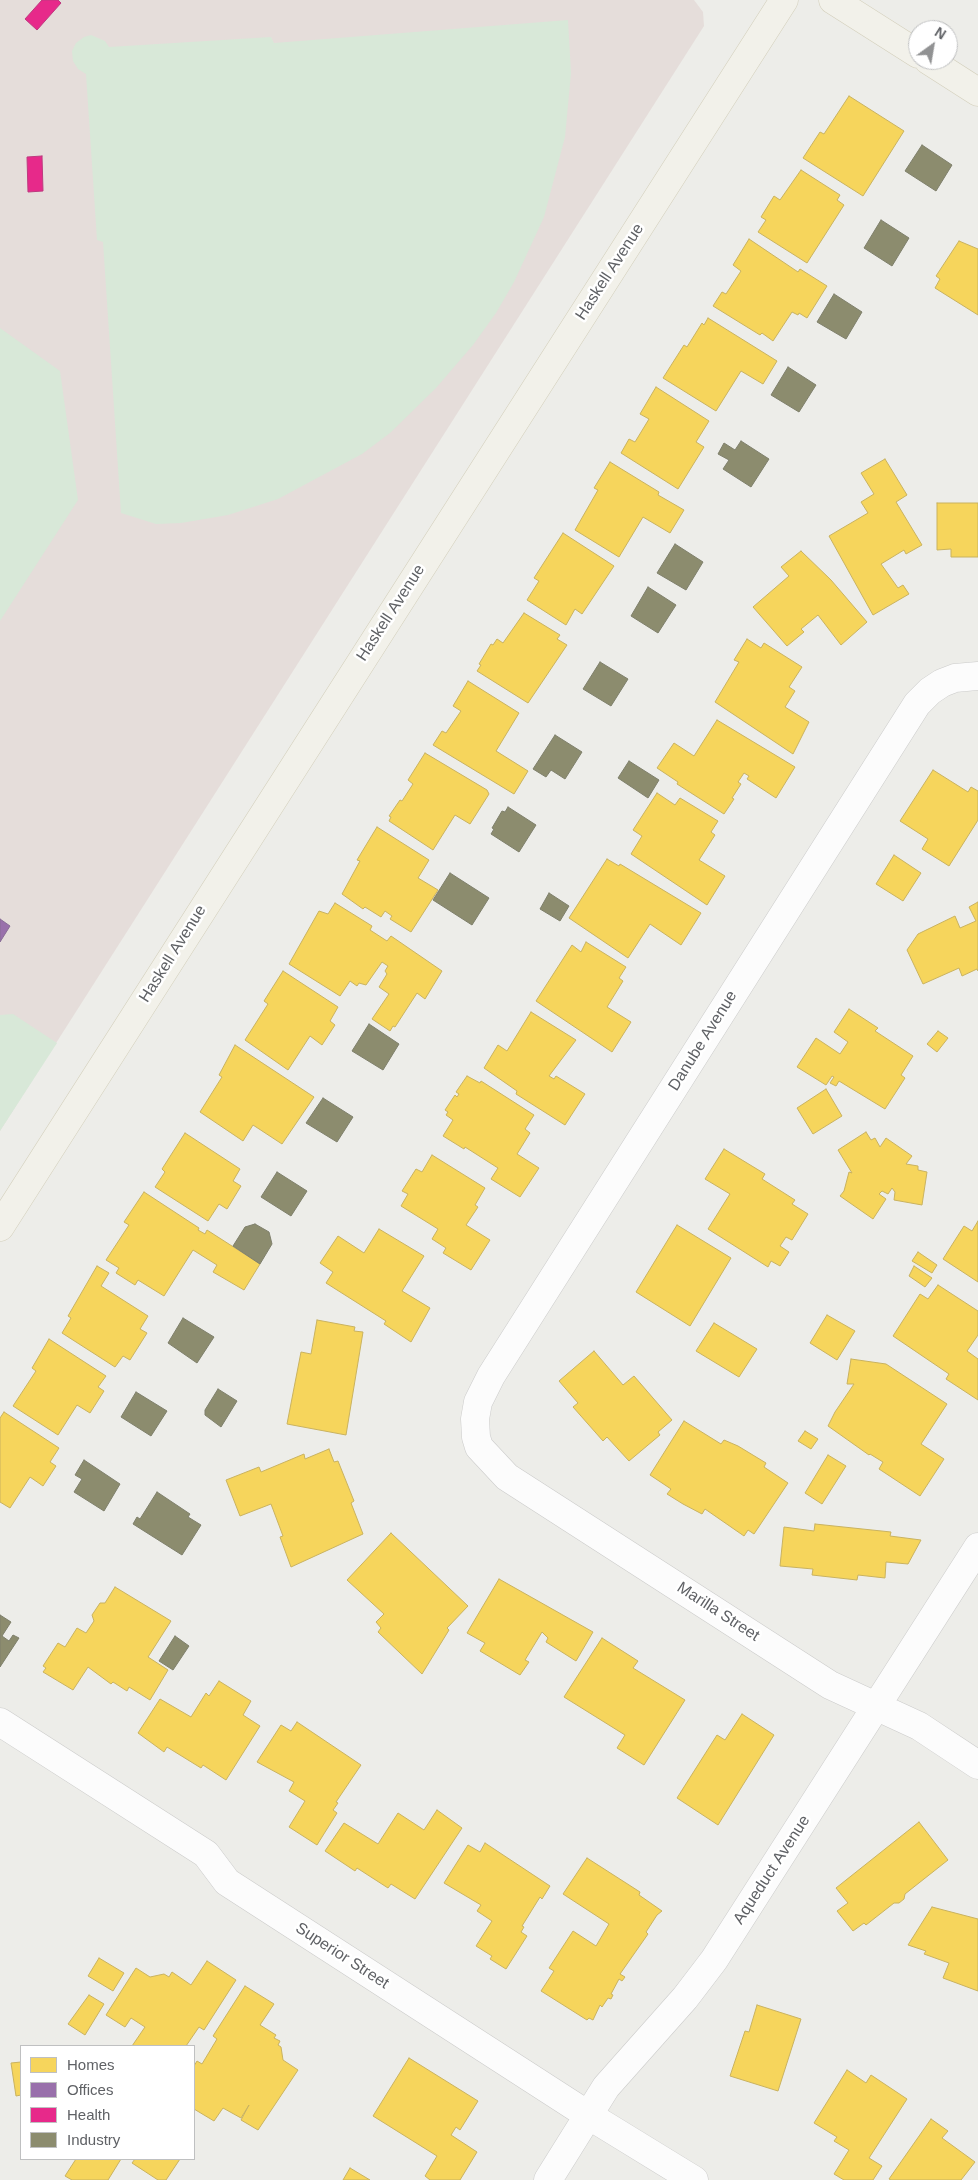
<!DOCTYPE html>
<style>
body{margin:0}
#map{position:relative;width:978px;height:2180px;overflow:hidden;background:#edede9;font-family:Helvetica,sans-serif}
canvas{display:block}
.legend{position:absolute;left:20px;top:2045px;width:175px;height:115px;box-sizing:border-box;background:#fff;border:1px solid #bfc0c1;margin:0;padding:6px 9px;list-style:none;font-size:15px;color:#5f6165}
.legend li{display:flex;align-items:center;gap:10px;height:25px}
.legend b{width:25px;border:1px solid #bfc0c1}
.north{position:absolute;left:908px;top:20px;width:50px;height:50px;box-sizing:border-box;background:#fff;border:1px solid #bfc0c1;border-radius:50%;rotate:32deg;font-size:14px;font-weight:700;line-height:20px;text-align:center;color:#5f6165}
.north::after{content:'';display:block;margin:auto;width:18px;height:22px;background:#919293;clip-path:polygon(50% 0,100% 100%,50% 72%,0 100%)}
</style>
<div id="map">
<canvas width="978" height="2180"></canvas>
<ul class="legend">
<li><b style="height:14px;background:#f6d55c"></b>Homes</li>
<li><b style="height:14px;background:#9970ab"></b>Offices</li>
<li><b style="height:14px;background:#e7298a"></b>Health</li>
<li><b style="height:14px;background:#8c8c6e"></b>Industry</li>
</ul>
<div class="north">N</div>
</div>
<script>
const ctx = document.querySelector('canvas').getContext('2d');
ctx.lineJoin = 'round';
function fill(path, color) { ctx.fillStyle = color; ctx.fill(path, 'evenodd'); }
const toPath = rows => new Path2D(rows.map(r => 'M' + r).join(''));
function stroke(path, color, width, dash) { ctx.strokeStyle = color; ctx.lineWidth = width; ctx.lineCap = dash ? 'butt' : 'round'; ctx.setLineDash(dash || []); ctx.stroke(path); }
function label(font, color, halo, rows, align = 'center') {
  ctx.font = font + ' Helvetica,sans-serif'; ctx.lineWidth = 5; ctx.setLineDash([]); ctx.textBaseline = 'middle'; ctx.strokeStyle = halo; ctx.fillStyle = color; for (const [text, x, y, turn = 0] of rows) {
    ctx.save(); ctx.translate(x, y); ctx.rotate((+turn || 0) * Math.PI / 180); ctx.textAlign = isNaN(turn) ? turn : align; if (halo) ctx.strokeText(text, 0, 0); ctx.fillText(text, 0, 0); ctx.restore();
  }
}
const medical = toPath([
 [0,0,694,0,703,12,704,26,0,1131]
]);
const green = toPath([
 [568,20,571,73,565,137,544,217,514,282,496,313,473,345,436,388,390,433,362,454,278,499,228,515,181,523,156,524,121,513,103,242,97,240,86,74,78,69,73,61,72,51,76,43,84,37,91,35,105,41,109,47,271,37,274,43],
 [0,328,60,371,78,500,0,621],
 [13,1014,57,1043,0,1131,0,1015]
]);
const homes = toPath([
 [849,96,904,131,863,196,803,158,820,132,824,134,849,96],
 [801,170,840,195,837,200,844,205,807,263,758,232,766,220,761,217,774,196,780,200,801,170],
 [749,239,798,272,800,269,827,286,807,318,799,313,798,315,792,312,773,341,762,333,760,335,713,306,722,292,726,294,741,271,733,265,749,239],
 [959,241,978,249,978,315,935,288,940,279,936,276,959,241],
 [708,318,777,361,763,384,741,371,716,411,663,378,684,345,687,347,702,323,704,325,708,318],
 [656,387,709,421,696,442,704,447,678,489,621,453,629,439,635,442,649,419,640,414,656,387],
 [885,459,907,495,896,502,922,545,906,554,904,550,881,564,898,588,903,585,909,594,873,615,829,536,868,513,861,502,874,494,861,473,885,459],
 [610,462,659,492,658,495,684,510,670,533,643,517,619,557,575,530,598,490,594,488,610,462],
 [937,503,978,503,978,557,951,557,951,549,937,550,937,503],
 [563,533,614,566,582,614,575,609,566,625,527,600,539,581,534,578,563,533],
 [801,551,831,580,867,622,841,645,818,615,801,629,804,632,787,646,753,607,789,576,781,567,801,551],
 [524,613,560,635,557,639,567,645,528,703,477,671,481,665,479,664,491,644,493,645,497,639,503,643,524,613],
 [747,639,761,648,764,643,802,667,789,687,795,691,785,707,809,722,793,754,715,702,739,662,734,660,747,639],
 [468,681,519,713,496,751,528,771,514,794,433,745,442,731,446,733,461,711,453,706,468,681],
 [717,720,795,767,776,798,747,779,749,776,744,773,738,782,741,784,732,798,734,799,724,814,677,784,678,782,657,768,674,743,694,756,717,720],
 [425,753,487,790,489,794,470,824,455,815,433,850,389,821,391,817,389,816,400,800,402,801,413,784,408,780,425,753],
 [933,770,968,792,971,787,978,791,978,820,949,866,922,849,928,839,900,821,933,770],
 [657,793,675,805,680,798,718,821,711,832,715,835,699,860,725,876,707,905,631,854,642,836,633,830,657,793],
 [377,827,429,860,418,878,438,890,411,932,390,919,392,916,385,911,381,917,365,907,363,909,342,894,360,861,357,860,377,827],
 [894,855,921,873,903,901,876,884,894,855],
 [607,859,619,866,620,864,701,913,681,945,650,924,628,958,569,918,607,859],
 [978,902,978,971,977,969,962,976,959,968,923,984,907,950,918,934,955,916,960,928,976,921,969,907,978,902],
 [335,903,372,926,370,930,387,941,391,936,442,971,425,999,417,993,395,1027,393,1026,390,1031,372,1019,389,994,379,987,387,974,385,971,388,966,382,962,366,985,359,983,357,986,350,981,340,996,289,964,319,911,328,914,335,903],
 [586,942,626,967,619,978,623,981,607,1007,631,1022,612,1052,536,1001,572,945,581,952,586,942],
 [283,971,338,1007,330,1021,335,1025,322,1045,310,1036,288,1070,245,1040,268,1004,264,1001,283,971],
 [849,1009,878,1028,875,1031,913,1056,901,1075,905,1078,885,1109,839,1081,836,1086,830,1083,834,1077,832,1076,826,1085,797,1067,816,1038,840,1054,848,1042,834,1032,849,1009],
 [531,1012,576,1040,549,1076,554,1079,556,1076,585,1094,565,1125,516,1094,517,1091,484,1068,498,1045,507,1051,531,1012],
 [938,1031,948,1038,937,1052,927,1044,938,1031],
 [235,1045,314,1097,282,1144,253,1125,243,1141,200,1112,222,1077,219,1075,235,1045],
 [467,1076,480,1083,481,1081,534,1115,525,1129,530,1133,517,1154,539,1168,520,1197,491,1179,498,1168,465,1147,464,1149,443,1136,453,1120,446,1115,448,1112,445,1110,455,1095,457,1097,459,1094,456,1092,467,1076],
 [826,1089,842,1116,813,1134,797,1108,826,1089],
 [866,1132,871,1140,875,1138,880,1147,886,1138,912,1156,906,1164,918,1166,918,1170,927,1172,922,1205,894,1200,895,1192,892,1188,888,1194,882,1191,879,1194,886,1199,873,1219,840,1196,844,1191,849,1172,852,1173,838,1150,866,1132],
 [185,1133,240,1169,233,1181,241,1186,227,1209,219,1204,208,1221,155,1187,165,1172,162,1169,185,1133],
 [724,1149,765,1174,762,1179,795,1200,792,1204,808,1214,792,1240,786,1237,780,1246,789,1252,780,1266,771,1261,768,1267,708,1229,730,1194,705,1179,724,1149],
 [432,1155,485,1188,475,1205,478,1207,466,1225,490,1240,471,1270,443,1253,446,1248,432,1239,438,1229,401,1206,408,1194,402,1191,416,1169,422,1172,432,1155],
 [144,1192,199,1228,198,1230,205,1234,207,1230,260,1264,244,1290,213,1272,217,1265,193,1250,164,1296,138,1280,135,1285,116,1273,119,1268,106,1260,129,1225,124,1222,144,1192],
 [978,1221,978,1282,943,1259,964,1226,972,1231,978,1221],
 [677,1225,731,1258,690,1326,636,1292,677,1225],
 [379,1229,424,1256,402,1291,430,1308,411,1342,384,1324,386,1321,326,1283,333,1272,320,1263,338,1236,364,1253,379,1229],
 [918,1252,937,1265,932,1273,912,1261,918,1252],
 [97,1266,109,1273,101,1286,148,1316,140,1329,147,1333,130,1360,123,1356,115,1367,62,1333,71,1318,68,1316,97,1266],
 [914,1266,932,1278,925,1287,909,1276,914,1266],
 [938,1285,978,1311,978,1335,967,1351,978,1359,978,1400,946,1379,949,1374,893,1336,920,1294,928,1299,938,1285],
 [827,1315,855,1331,837,1360,810,1343,827,1315],
 [317,1320,355,1327,354,1331,363,1332,346,1435,287,1424,301,1352,311,1354,317,1320],
 [714,1323,757,1349,739,1377,696,1351,714,1323],
 [49,1339,106,1376,98,1387,104,1391,90,1413,77,1405,58,1435,13,1406,36,1371,32,1368,49,1339],
 [594,1351,623,1385,634,1376,672,1420,658,1432,660,1435,629,1461,607,1437,603,1441,573,1407,578,1403,559,1381,594,1351],
 [851,1359,886,1364,947,1404,921,1444,944,1459,920,1496,879,1469,883,1462,870,1454,869,1455,828,1426,835,1412,854,1384,847,1384,851,1359],
 [4,1412,59,1448,50,1462,56,1466,43,1486,30,1477,10,1508,0,1502,0,1418,4,1412],
 [684,1421,721,1444,724,1440,738,1446,766,1463,764,1467,788,1483,754,1534,748,1530,744,1536,705,1509,702,1514,683,1504,667,1494,671,1489,650,1475,684,1421],
 [805,1431,818,1439,811,1449,798,1441,805,1431],
 [329,1449,334,1462,338,1461,354,1501,351,1503,363,1534,291,1567,280,1537,283,1536,271,1504,240,1516,226,1480,259,1467,261,1472,304,1454,305,1459,329,1449],
 [828,1455,846,1466,822,1504,805,1493,828,1455],
 [815,1524,891,1532,890,1536,921,1540,908,1564,886,1562,885,1578,858,1575,857,1580,812,1575,813,1569,780,1566,784,1527,814,1531,815,1524],
 [391,1533,468,1606,447,1628,449,1630,422,1674,378,1632,381,1628,376,1622,384,1614,347,1580,391,1533],
 [499,1579,593,1632,576,1661,546,1642,548,1638,542,1632,525,1660,529,1662,520,1675,480,1651,485,1643,467,1633,499,1579],
 [115,1587,171,1621,148,1657,168,1670,150,1700,129,1687,127,1691,113,1682,111,1684,88,1667,73,1690,43,1672,46,1668,43,1666,58,1643,65,1647,77,1628,86,1633,94,1621,92,1615,100,1603,105,1603,115,1587],
 [602,1638,638,1661,633,1668,685,1700,644,1765,617,1748,625,1735,564,1697,602,1638],
 [219,1681,251,1701,243,1715,260,1726,226,1780,203,1765,201,1768,167,1747,164,1752,138,1733,160,1699,191,1717,206,1693,209,1696,219,1681],
 [742,1714,774,1735,718,1825,677,1798,717,1735,725,1740,742,1714],
 [297,1722,361,1765,336,1802,338,1803,333,1810,337,1813,317,1845,289,1827,305,1801,289,1791,294,1782,257,1762,281,1725,291,1731,297,1722],
 [437,1810,462,1828,415,1899,391,1884,388,1888,357,1868,355,1871,325,1851,344,1823,378,1844,398,1813,424,1830,437,1810],
 [919,1822,948,1860,905,1894,904,1899,899,1903,894,1903,866,1925,864,1923,853,1931,837,1911,848,1903,836,1888,919,1822],
 [485,1843,550,1886,542,1899,540,1897,522,1926,524,1927,521,1932,527,1936,506,1969,490,1959,492,1956,476,1946,492,1921,477,1911,481,1905,444,1883,468,1845,480,1852,485,1843],
 [587,1858,640,1892,639,1895,662,1911,657,1915,646,1932,648,1934,620,1974,625,1977,622,1981,619,1979,611,1994,613,1995,611,1999,608,1998,602,2007,600,2005,593,2020,589,2018,587,2020,541,1991,554,1971,549,1968,573,1931,596,1946,609,1924,563,1894,587,1858],
 [932,1907,978,1919,978,1991,943,1978,949,1963,924,1954,926,1951,908,1945,932,1907],
 [99,1958,124,1973,113,1991,88,1976,99,1958],
 [207,1961,236,1980,204,2030,199,2027,186,2046,132,2046,145,2027,131,2018,125,2027,106,2015,136,1968,150,1977,164,1974,169,1977,172,1972,191,1985,207,1961],
 [245,1986,274,2004,260,2025,276,2035,274,2038,280,2041,278,2045,281,2047,283,2060,298,2070,258,2130,241,2120,249,2105,241,2118,223,2108,214,2121,194,2109,194,2066,197,2061,202,2064,217,2039,213,2036,245,1986],
 [89,1995,104,2004,85,2035,68,2024,89,1995],
 [757,2005,801,2019,778,2091,730,2076,745,2031,749,2032,757,2005],
 [409,2058,478,2101,460,2130,456,2127,451,2135,477,2152,460,2180,430,2180,425,2176,437,2156,373,2116,409,2058],
 [21,2062,21,2095,16,2096,11,2063,21,2062],
 [847,2070,866,2083,871,2075,907,2099,869,2158,882,2166,873,2180,844,2180,834,2174,849,2150,834,2141,837,2137,814,2123,847,2070],
 [931,2119,948,2131,942,2138,975,2162,961,2180,891,2180,889,2179,931,2119],
 [76,2159,121,2159,108,2180,72,2180,65,2176,76,2159],
 [135,2159,180,2159,166,2180,158,2180,132,2163,135,2159],
 [350,2168,370,2180,343,2180,350,2168]
]);
const offices = toPath([
 [0,919,10,926,0,942,0,919]
]);
const health = toPath([
 [42,0,58,0,61,3,37,30,25,19,42,0],
 [42,156,43,191,28,192,27,157,42,156]
]);
const industry = toPath([
 [922,145,952,165,936,191,905,171,922,145],
 [881,220,909,238,892,266,864,248,881,220],
 [834,294,862,312,846,339,817,322,834,294],
 [788,367,816,385,799,412,771,395,788,367],
 [741,441,769,459,751,487,723,469,729,460,718,454,724,443,735,450,741,441],
 [675,544,703,562,686,590,657,573,675,544],
 [648,587,676,605,658,633,631,616,648,587],
 [600,662,628,679,611,706,583,689,600,662],
 [555,735,582,752,565,779,551,770,546,777,533,769,555,735],
 [629,761,659,780,648,798,618,778,629,761],
 [508,807,536,825,519,852,491,834,494,829,492,828,502,811,505,812,508,807],
 [450,873,489,898,472,925,433,900,450,873],
 [549,893,569,906,560,921,540,909,549,893],
 [369,1024,399,1044,383,1070,352,1051,369,1024],
 [323,1098,353,1117,337,1142,306,1123,323,1098],
 [277,1172,307,1191,291,1216,261,1197,277,1172],
 [255,1224,269,1232,272,1244,260,1264,233,1246,245,1227,255,1224],
 [183,1318,214,1337,197,1363,168,1343,183,1318],
 [218,1389,237,1401,221,1427,205,1415,205,1410,218,1389],
 [136,1392,167,1411,151,1436,121,1417,136,1392],
 [84,1460,120,1484,104,1511,74,1492,82,1479,75,1475,84,1460],
 [157,1492,190,1514,188,1517,201,1525,182,1555,133,1524,137,1517,140,1519,157,1492],
 [0,1615,11,1622,2,1636,9,1641,13,1635,19,1638,0,1667,0,1615],
 [175,1636,189,1646,173,1670,159,1661,175,1636]
]);
const minor = toPath([
 [978,676,955,678,942,683,930,691,917,704,491,1376,478,1402,475,1419,476,1437,479,1447,507,1477,830,1685,919,1726,978,1765],
 [0,1722,206,1854,227,1882,588,2115,694,2180],
 [548,2180,606,2087,685,1998,714,1960,978,1547]
]);
const major = toPath([
 [833,0,918,54],
 [928,60,978,92],
 [0,1227,784,0]
]);
const streetNames = [
 ["Haskell Avenue",610,272,-57],
 ["Haskell Avenue",391,613,-57],
 ["Haskell Avenue",173,954,-58],
 ["Danube Avenue",703,1041,-58],
 ["Marilla Street",718,1612,33],
 ["Aqueduct Avenue",772,1870,-57],
 ["Superior Street",342,1956,33]
];
fill(medical, '#e5ddda');
fill(green, '#d8e8d8');
fill(homes, '#f6d55c');
stroke(homes, '#c9b25f', 1);
fill(offices, '#9970ab');
stroke(offices, '#886c96', 1);
fill(health, '#e7298a');
stroke(health, '#be3a7f', 1);
fill(industry, '#8c8c6e');
stroke(industry, '#7e7f6b', 1);
stroke(minor, '#cbcbca', 29);
stroke(major, '#d2ceba', 29);
stroke(minor, '#fcfcfc', 28);
stroke(major, '#f2f1ea', 28);
label('16px', '#5f6165', '#fff', streetNames);
</script>
